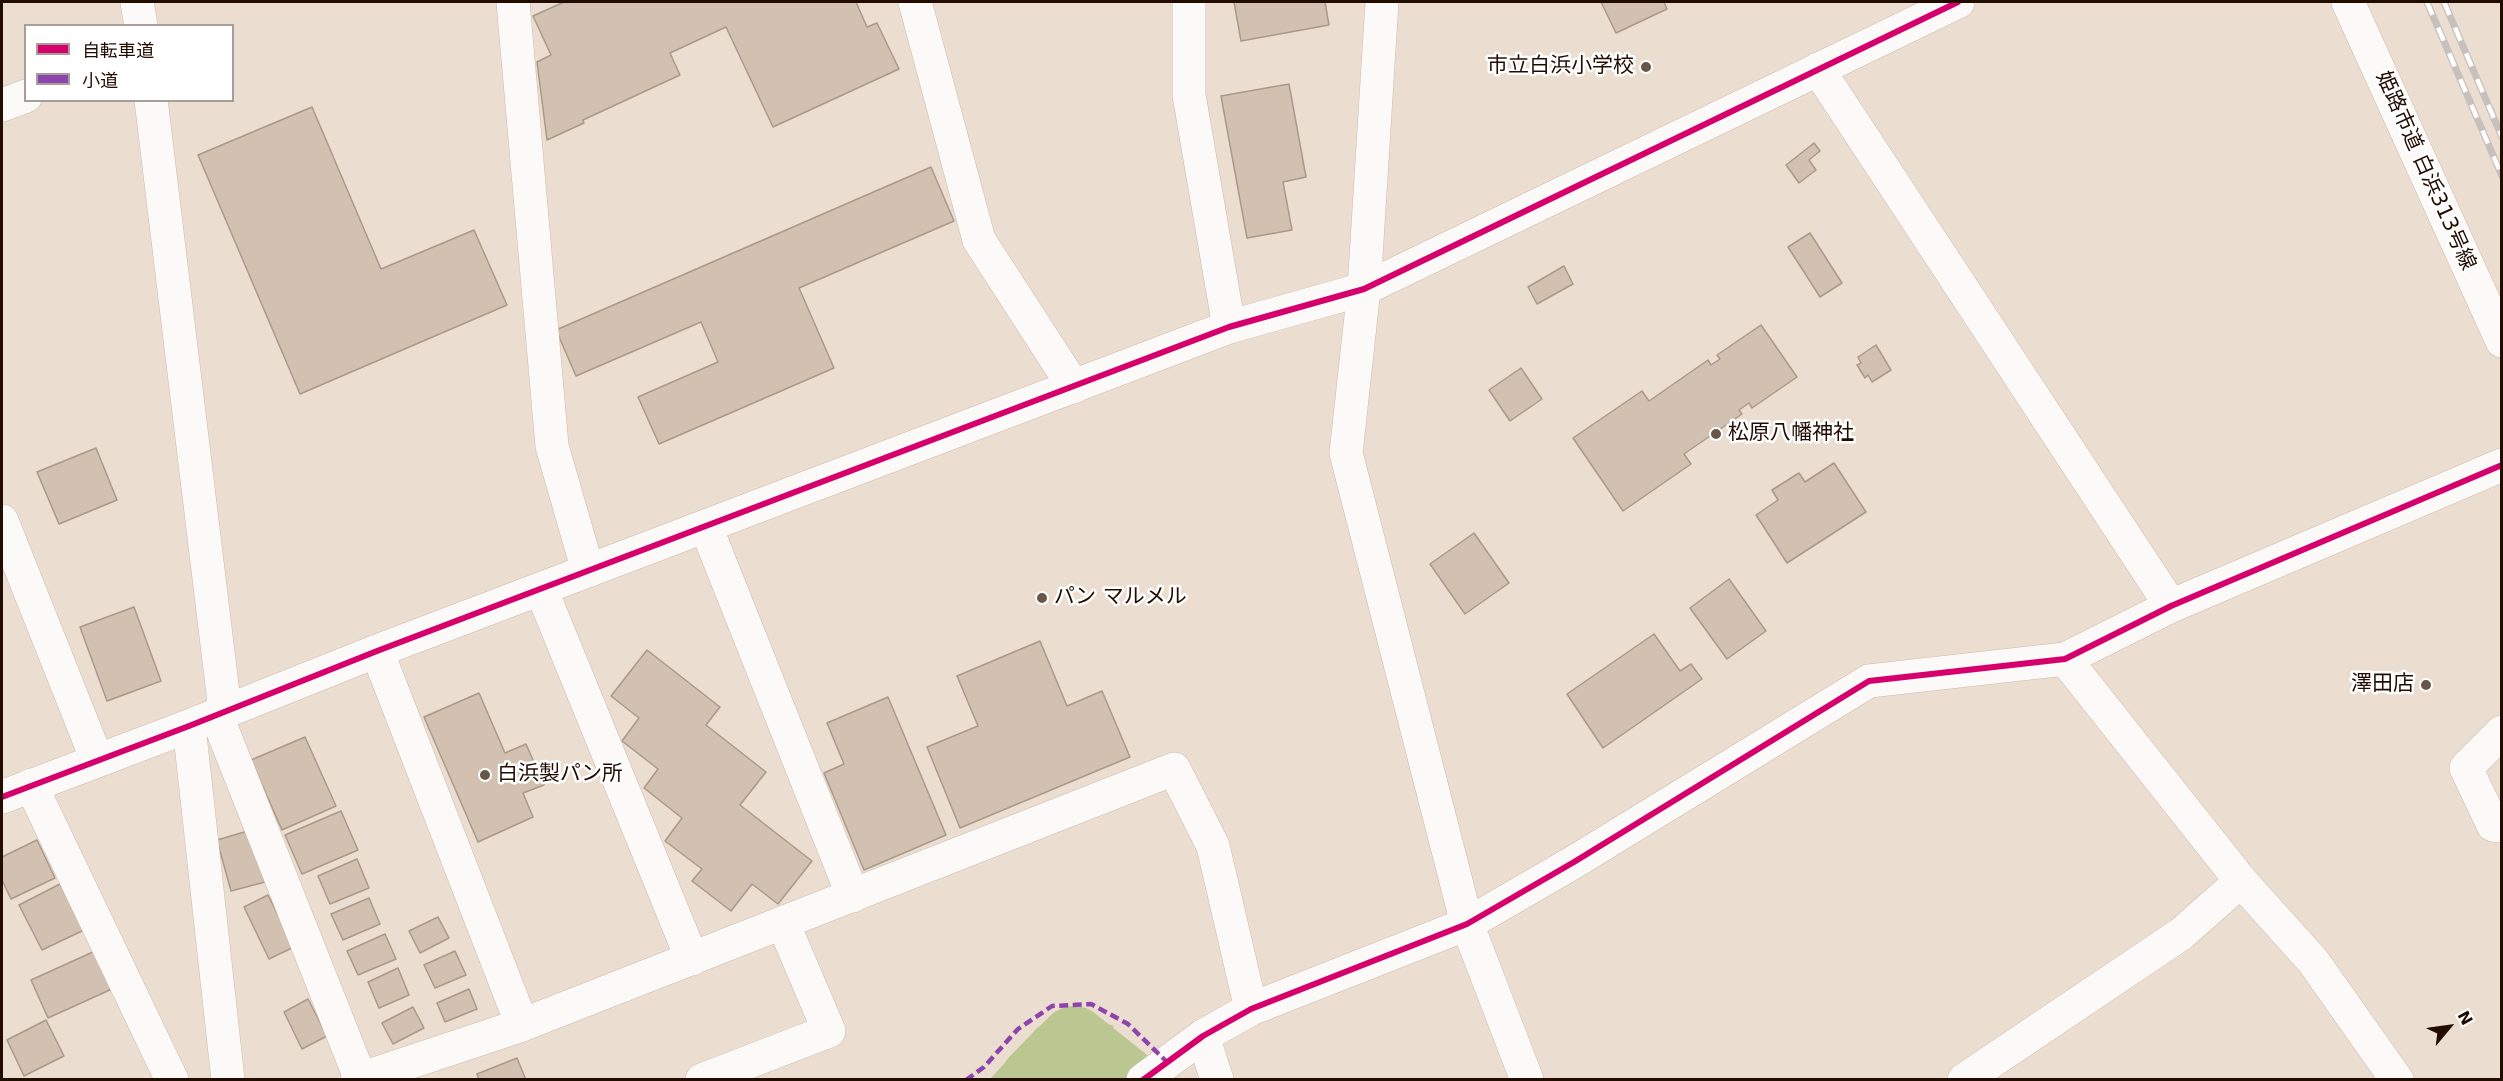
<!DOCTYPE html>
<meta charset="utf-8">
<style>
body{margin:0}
#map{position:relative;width:2503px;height:1081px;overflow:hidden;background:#ebded1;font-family:"DejaVu Sans","Noto Sans JP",sans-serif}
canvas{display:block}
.frame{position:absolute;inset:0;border:3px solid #220c00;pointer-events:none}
.legend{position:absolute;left:24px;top:24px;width:210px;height:78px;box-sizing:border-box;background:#fff;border:2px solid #a79e99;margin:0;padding:8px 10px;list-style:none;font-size:18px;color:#220c00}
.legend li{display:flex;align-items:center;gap:12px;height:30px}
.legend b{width:30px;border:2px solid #a79e99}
.north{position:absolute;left:2419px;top:997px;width:60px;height:60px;-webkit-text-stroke:4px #fff;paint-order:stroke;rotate:61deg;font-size:16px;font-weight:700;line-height:24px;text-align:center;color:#220c00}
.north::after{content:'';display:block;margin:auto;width:21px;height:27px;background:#220c00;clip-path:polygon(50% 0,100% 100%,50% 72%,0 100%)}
</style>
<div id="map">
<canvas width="2503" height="1081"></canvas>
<div class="frame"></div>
<ul class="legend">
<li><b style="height:8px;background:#d6006c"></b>自転車道</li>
<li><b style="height:8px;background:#8e44ad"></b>小道</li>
</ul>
<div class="north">N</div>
</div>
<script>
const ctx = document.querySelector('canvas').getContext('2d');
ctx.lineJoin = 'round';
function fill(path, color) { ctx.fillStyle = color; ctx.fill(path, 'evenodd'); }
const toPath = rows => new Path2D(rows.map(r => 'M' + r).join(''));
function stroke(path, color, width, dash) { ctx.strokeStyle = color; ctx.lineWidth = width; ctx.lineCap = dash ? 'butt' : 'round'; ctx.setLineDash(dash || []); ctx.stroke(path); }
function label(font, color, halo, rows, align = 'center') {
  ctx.font = font + ' "DejaVu Sans","Noto Sans JP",sans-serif'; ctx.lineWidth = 5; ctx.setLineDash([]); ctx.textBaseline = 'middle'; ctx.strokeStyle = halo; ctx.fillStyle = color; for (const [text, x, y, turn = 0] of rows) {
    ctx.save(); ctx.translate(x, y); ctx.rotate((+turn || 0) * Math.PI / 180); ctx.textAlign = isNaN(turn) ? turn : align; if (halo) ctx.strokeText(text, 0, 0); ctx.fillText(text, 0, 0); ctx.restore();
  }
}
const water = toPath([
 [1073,1012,1114,1026,1106,1046,1086,1062,1072,1079,990,1079,1037,1028]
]);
const river = toPath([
 [1034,1080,1074,1040,1124,1080]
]);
const building = toPath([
 [564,2,856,2,867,27,877,23,899,69,773,127,726,27,670,53,680,75,583,120,584,123,547,140,537,62,551,55,533,16,564,2],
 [1234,2,1325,2,1329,25,1241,41,1234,2],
 [1601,2,1664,2,1667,9,1616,33,1601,2],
 [1289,84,1306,177,1283,182,1292,230,1247,238,1221,96,1289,84],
 [312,107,381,269,474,230,507,305,300,394,198,155,312,107],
 [1814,143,1820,151,1809,160,1816,170,1799,183,1786,165,1814,143],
 [931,167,954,221,799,288,834,368,659,444,638,397,718,362,701,322,576,376,556,330,931,167],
 [1810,233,1842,283,1820,297,1788,247,1810,233],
 [1564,266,1573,284,1537,304,1528,287,1564,266],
 [1761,325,1797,377,1752,408,1749,403,1739,410,1742,414,1684,454,1691,464,1623,511,1573,438,1642,391,1649,401,1708,360,1711,365,1720,359,1717,355,1761,325],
 [1876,345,1891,370,1872,382,1868,375,1865,378,1857,365,1861,363,1858,357,1876,345],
 [1521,368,1542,399,1510,421,1489,390,1521,368],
 [96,448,117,500,59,524,37,472,96,448],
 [1834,463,1866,512,1787,563,1756,515,1778,500,1772,490,1799,473,1805,482,1834,463],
 [1474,533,1509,583,1465,614,1430,564,1474,533],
 [1729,579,1766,631,1727,659,1690,608,1729,579],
 [134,607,161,681,107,701,80,627,134,607],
 [1654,634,1680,671,1691,664,1702,679,1603,748,1567,694,1654,634],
 [1040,641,1067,706,1102,691,1130,757,960,828,927,747,978,726,957,676,1040,641],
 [647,650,720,707,706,725,766,772,740,805,812,861,778,904,752,884,731,911,692,881,702,869,665,841,682,818,644,788,658,769,622,741,639,718,611,696,647,650],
 [479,693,505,753,526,744,544,785,523,793,533,817,478,842,424,717,479,693],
 [888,697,946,835,864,870,824,773,844,764,827,723,888,697],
 [305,737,336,806,282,830,251,760,305,737],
 [341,811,358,850,302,874,285,835,341,811],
 [251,830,265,882,231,891,217,840,251,830],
 [37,840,55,878,11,899,2,880,2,857,37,840],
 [357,859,369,888,330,904,318,876,357,859],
 [60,884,84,930,42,950,19,905,60,884],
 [268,895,294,947,269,959,244,907,268,895],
 [369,898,380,924,343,940,331,914,369,898],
 [438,917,449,938,420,953,409,931,438,917],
 [385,934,396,959,358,975,347,951,385,934],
 [95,951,112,989,48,1018,31,980,95,951],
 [455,951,466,975,435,988,424,965,455,951],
 [398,968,409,995,379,1008,368,982,398,968],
 [469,989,477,1009,445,1022,437,1003,469,989],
 [308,999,327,1036,302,1049,284,1012,308,999],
 [413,1007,424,1028,393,1044,382,1023,413,1007],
 [46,1020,64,1056,24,1076,7,1040,46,1020],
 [517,1058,526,1080,479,1080,477,1074,517,1058]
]);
const minor = toPath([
 [137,2,141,26],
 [513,2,552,446,588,571],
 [915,2,979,240,1074,387],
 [1189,2,1189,95,1229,327],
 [1382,2,1364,289,1346,453,1467,924,1527,1080],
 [2348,2,2502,341],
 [1818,69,2171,606],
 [151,100,225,710],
 [2,105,26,96],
 [2,521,97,760],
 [706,527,853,896],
 [541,589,692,959],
 [377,651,522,1025],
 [2065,659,2241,881,2313,961,2397,1080],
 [216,714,361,1080],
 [189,726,228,1080],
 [2502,732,2466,768,2493,825,2502,826],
 [31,785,172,1080],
 [2,797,189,726,377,651,1229,327,1364,289,1958,2],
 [1203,1036,1217,1080],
 [357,1080,522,1025,1174,769,1213,846,1251,1009],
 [702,1080,829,1031,783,923],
 [1143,1080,1203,1036,1251,1009,1467,924,1574,862,1869,681,2065,659,2171,606,2502,465],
 [1964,1080,2181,934,2241,881]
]);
const rail = toPath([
 [2427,2,2502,176],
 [2444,2,2502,137]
]);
const quiet = toPath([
 [966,1080,984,1067,1018,1029,1052,1006,1091,1004,1128,1024,1167,1062]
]);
const cycleway = toPath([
 [2,797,189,726,377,651,1229,327,1364,289,1958,2],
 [1143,1080,1203,1036,1251,1009,1467,924,1574,862,1869,681,2065,659,2171,606,2502,465]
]);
const markers = [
 [1646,67,6,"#685649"],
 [1716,434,6,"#685649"],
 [1042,598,6,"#685649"],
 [2426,685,6,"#685649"],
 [485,775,6,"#685649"]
];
const poiNames = [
 ["市立白浜小学校",1634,67,"right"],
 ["松原八幡神社",1728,434],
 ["パン マルメル",1054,598],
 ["澤田店",2414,685,"right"],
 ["白浜製パン所",497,775]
];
const streetNames = [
 ["姫路市道 白浜313号線",2425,171,66]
];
fill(water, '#bbc791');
stroke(river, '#bbc791', 68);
fill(building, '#d2c1b1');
stroke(building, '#a98', 1.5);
stroke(minor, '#cdbaaa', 34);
stroke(minor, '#fcfaf8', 33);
stroke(rail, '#c6c1bd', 7);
stroke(rail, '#fff', 4.5, [14]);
stroke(quiet, '#8e44ad', 4.5, [9, 4.5]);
stroke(cycleway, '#d6006c', 6);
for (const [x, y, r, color] of markers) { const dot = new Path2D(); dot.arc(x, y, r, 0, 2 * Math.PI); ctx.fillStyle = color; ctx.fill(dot); stroke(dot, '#fff', 2); }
label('21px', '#220c00', '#fff', poiNames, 'left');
label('21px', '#220c00', '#fff', streetNames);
</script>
